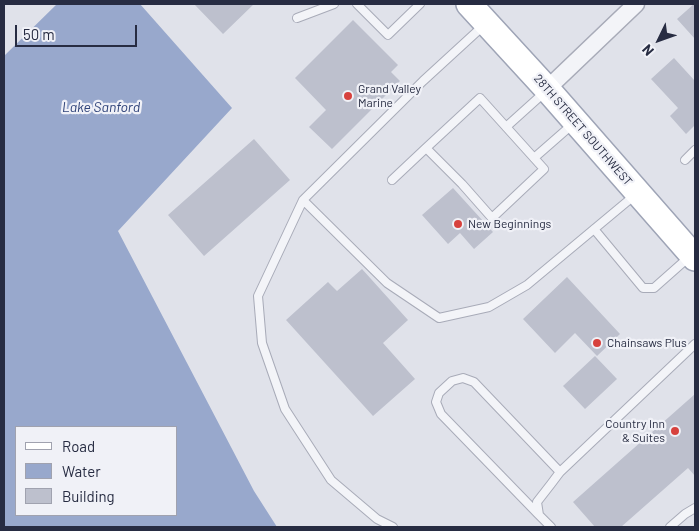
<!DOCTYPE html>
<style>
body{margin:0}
#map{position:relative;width:699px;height:531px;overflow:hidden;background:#e0e2ea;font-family:Barlow,sans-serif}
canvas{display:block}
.frame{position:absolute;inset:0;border:5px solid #272c42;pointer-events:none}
.legend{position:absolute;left:15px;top:426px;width:162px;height:90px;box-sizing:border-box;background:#f0f1f7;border:1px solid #a0a2af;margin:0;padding:6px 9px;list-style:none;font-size:15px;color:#272c42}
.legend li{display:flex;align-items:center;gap:10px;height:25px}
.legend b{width:25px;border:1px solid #a0a2af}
.north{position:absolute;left:634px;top:15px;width:50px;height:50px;-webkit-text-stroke:4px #f0f1f7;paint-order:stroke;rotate:228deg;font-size:14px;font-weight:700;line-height:20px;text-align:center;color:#272c42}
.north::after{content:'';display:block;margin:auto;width:18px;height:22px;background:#272c42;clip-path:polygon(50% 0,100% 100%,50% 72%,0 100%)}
.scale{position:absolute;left:15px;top:25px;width:122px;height:22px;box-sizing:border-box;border:2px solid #272c42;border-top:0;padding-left:6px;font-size:15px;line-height:18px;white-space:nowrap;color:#272c42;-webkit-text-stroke:4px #f0f1f7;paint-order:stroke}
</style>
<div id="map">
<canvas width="699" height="531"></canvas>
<div class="frame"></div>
<ul class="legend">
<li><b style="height:6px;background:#fff"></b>Road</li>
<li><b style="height:14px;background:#98a8cc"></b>Water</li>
<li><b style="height:14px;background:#bdc0cd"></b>Building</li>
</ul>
<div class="north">N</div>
<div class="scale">50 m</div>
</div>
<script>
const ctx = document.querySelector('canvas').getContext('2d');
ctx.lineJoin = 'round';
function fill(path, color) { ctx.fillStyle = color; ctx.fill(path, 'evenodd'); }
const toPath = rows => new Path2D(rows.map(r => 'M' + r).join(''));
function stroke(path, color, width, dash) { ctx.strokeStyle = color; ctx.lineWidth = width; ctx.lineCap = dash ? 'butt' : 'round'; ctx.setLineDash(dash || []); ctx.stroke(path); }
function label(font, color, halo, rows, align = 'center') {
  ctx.font = font + ' Barlow,sans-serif'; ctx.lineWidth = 4.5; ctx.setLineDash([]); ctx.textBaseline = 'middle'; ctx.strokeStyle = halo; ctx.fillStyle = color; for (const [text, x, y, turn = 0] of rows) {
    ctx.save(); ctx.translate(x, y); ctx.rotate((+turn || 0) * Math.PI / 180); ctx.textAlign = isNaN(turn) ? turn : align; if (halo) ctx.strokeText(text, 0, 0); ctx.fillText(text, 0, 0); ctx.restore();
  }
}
const water = toPath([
 [57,4,140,4,232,108,118,231,254,491,277,527,4,527,4,56],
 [16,427,176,427,176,515,16,515]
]);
const building = toPath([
 [194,4,254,4,223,34],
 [694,4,695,4,695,39,677,19],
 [353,20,398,65,391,72,400,81,332,149,309,127,326,110,295,78],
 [674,58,695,81,695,125,686,134,670,116,678,108,651,79],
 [254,139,290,180,204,256,168,215],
 [453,188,493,232,474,249,460,233,448,244,422,215],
 [362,269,408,320,383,343,415,379,373,416,286,320,328,282,337,291],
 [567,277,620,334,597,356,575,333,555,353,523,319],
 [595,356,617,379,585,409,563,386],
 [695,394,695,476,688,468,621,527,595,527,573,502]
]);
const service = toPath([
 [357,4,388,35,420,4],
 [297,18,334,4],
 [506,127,546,91],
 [534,158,574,123],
 [685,160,695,150],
 [392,180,426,148,480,98,544,169,492,218,462,184,426,148],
 [303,200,387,283,439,318,489,307,527,285,635,195],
 [594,229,643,288,654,288,689,257],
 [539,515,441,414,436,402,439,393,452,381,463,378,474,382,560,472],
 [393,527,377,519,331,480,285,409,262,343,258,296,303,200,423,81,483,26],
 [551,527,539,515,537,502,551,484,560,472,695,344],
 [670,527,685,514,695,508]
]);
const minor = toPath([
 [547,89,636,4]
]);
const primary = toPath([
 [469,4,547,89,695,258]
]);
const markers = [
 [348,96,5,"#d7413d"],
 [458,224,5,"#d7413d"],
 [597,343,5,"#d7413d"],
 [675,431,5,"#d7413d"]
];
const poiNames = [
 ["Grand Valley",358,89],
 ["Marine",358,103],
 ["New Beginnings",468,224],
 ["Chainsaws Plus",607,343],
 ["Country Inn",665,424,"right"],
 ["& Suites",665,438,"right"]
];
const streetNames = [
 ["28TH STREET SOUTHWEST",583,130,49]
];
const waterNames = [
 ["Lake Sanford",101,107]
];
fill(water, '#98a8cc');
fill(building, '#bdc0cd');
stroke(service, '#a8abb8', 10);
stroke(minor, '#a8abb8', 19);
stroke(primary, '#9ea4b6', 28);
stroke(service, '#f3f4f8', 8);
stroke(minor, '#f3f4f8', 16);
stroke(primary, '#fff', 25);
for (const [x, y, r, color] of markers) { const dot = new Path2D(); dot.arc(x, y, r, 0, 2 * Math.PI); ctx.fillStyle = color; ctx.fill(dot); stroke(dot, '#f0f1f7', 2); }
label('12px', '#272c42', '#f0f1f7', poiNames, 'left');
label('12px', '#272c42', '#f0f1f7', streetNames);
label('italic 14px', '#2f4379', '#f0f1f7', waterNames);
</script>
